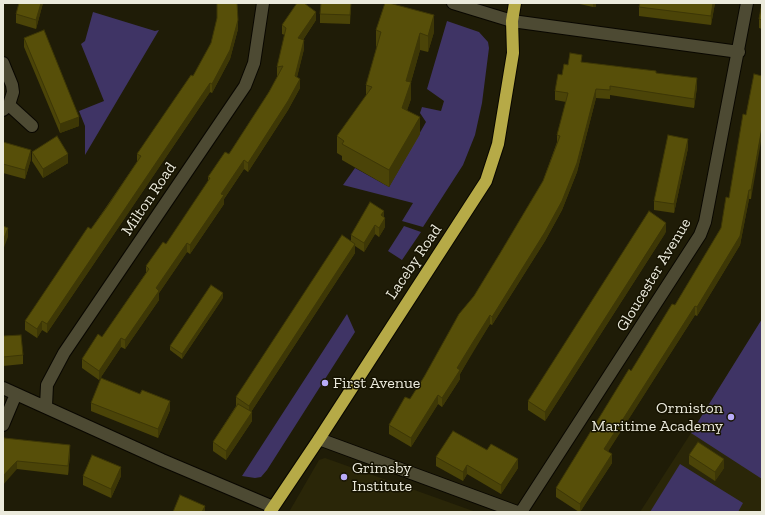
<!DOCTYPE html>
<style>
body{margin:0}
#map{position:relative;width:765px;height:515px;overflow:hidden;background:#1f1c07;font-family:"Zilla Slab",serif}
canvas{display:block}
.frame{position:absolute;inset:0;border:4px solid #ebeadc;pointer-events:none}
</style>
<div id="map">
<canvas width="765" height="515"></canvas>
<div class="frame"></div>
</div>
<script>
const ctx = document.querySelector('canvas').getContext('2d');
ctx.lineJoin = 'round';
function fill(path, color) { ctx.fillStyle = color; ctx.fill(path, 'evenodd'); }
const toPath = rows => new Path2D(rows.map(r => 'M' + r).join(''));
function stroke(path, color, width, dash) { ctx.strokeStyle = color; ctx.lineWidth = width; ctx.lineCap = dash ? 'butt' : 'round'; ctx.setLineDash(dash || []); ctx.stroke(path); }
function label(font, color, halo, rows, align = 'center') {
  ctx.font = font + ' "Zilla Slab",serif'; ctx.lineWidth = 3; ctx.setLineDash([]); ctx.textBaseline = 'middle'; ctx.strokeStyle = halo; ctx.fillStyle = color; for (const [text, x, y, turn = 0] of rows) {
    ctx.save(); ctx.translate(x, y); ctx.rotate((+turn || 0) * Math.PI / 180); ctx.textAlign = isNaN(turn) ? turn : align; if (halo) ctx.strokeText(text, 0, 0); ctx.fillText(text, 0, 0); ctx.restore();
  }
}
const built = toPath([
 [762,319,762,512,640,512,691,433],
 [325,458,476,512,289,512,319,460]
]);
const green = toPath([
 [93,12,155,31,159,30,85,155,85,126,79,111,104,101,81,44,85,41],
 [447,21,479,32,488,42,489,48,482,103,475,135,463,165,423,227,402,221,413,203,343,185,355,168,389,187,426,122,420,113,422,107,441,111,444,101,427,89],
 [404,226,421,232,402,260,388,251],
 [347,314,355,332,267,470,261,477,255,478,242,476],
 [762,319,762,479,691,433],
 [680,464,743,503,738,512,650,512]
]);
const minor = toPath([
 [453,3,512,21,739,52],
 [3,63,12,85,13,92,9,105,3,110],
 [9,105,32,126],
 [3,388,162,460,273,507],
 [46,406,47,385,64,353,245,86,254,63,263,3],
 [3,425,16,394],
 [319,439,517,512],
 [521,512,700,235,705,222,747,3]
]);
const highway = toPath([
 [270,512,319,439,486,181,498,144,513,53,512,21,515,3]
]);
const wall = toPath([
 [43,3,36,29,16,23,16,14],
 [351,3,350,24,320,23,320,14],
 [575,3,596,3,596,7,593,7],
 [715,3,711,25,639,16,639,7],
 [762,3,762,29,759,28,759,19],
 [316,20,303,40,304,49,297,77,300,88,288,110,248,172,244,169,224,199,224,204,190,254,187,252,159,293,159,300,125,349,121,347,99,380,82,368,82,359,102,337,146,273,146,266,166,244,208,182,208,177,229,154,269,92,278,76,277,76,277,67,285,35,282,34,282,25],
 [238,29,230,59,212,93,210,92,47,333,42,330,37,338,25,330,25,321,91,229,137,162,137,154,193,76],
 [376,30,434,32,428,52,420,50,411,82,411,99,407,110,420,134,389,187,342,160,342,156,337,153,337,136,366,96,366,85,377,47,376,46],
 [24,38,79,126,60,133,24,47],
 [582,62,656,73,697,87,694,108,610,95,610,99,596,98,577,172,562,210,545,241,492,325,490,324,473,351,460,374,460,379,442,407,438,404,411,447,389,434,389,425,410,399,424,377,474,296,499,255,543,181,557,142,557,135,566,102,555,100,555,91,562,75,568,65],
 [754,74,751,199,749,199,740,245,697,316,695,315,608,451,612,463,580,512,579,512,556,497,556,488,631,371,675,305,721,228,729,198,746,115],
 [3,142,31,159,25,179,3,173],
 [688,148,674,213,654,210,654,201],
 [32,152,68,163,43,178,32,161],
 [384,217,385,227,379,237,375,234,364,252,355,246,355,253,251,412,252,421,226,460,213,451,213,442,236,406,236,397,351,241,351,235],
 [666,232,545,421,528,410,528,401],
 [223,298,182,359,170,350,170,346],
 [3,336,23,355,23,364,3,366],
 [91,403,170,410,158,438,91,411],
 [3,447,70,454,68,475,17,469],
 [689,455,724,468,715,481,689,464],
 [436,457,518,468,501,494,467,474,463,481,436,466],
 [83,476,121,476,111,498,83,485]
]);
const shadedWall = toPath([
 [41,3,43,3,36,29,36,20],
 [593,3,596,3,596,7,593,7],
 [713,3,715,3,711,25,711,16],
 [316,12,316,20,298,47,298,38],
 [434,15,434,32,428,52,428,36],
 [238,20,238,29,230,59,212,93,212,84],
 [420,33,420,50,410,85,411,82,411,99,402,125,402,108,406,81],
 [304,40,304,49,295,85,295,76],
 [697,78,697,87,694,108,694,99],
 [300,79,300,88,288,110,248,172,248,163],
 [210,83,210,92,47,333,47,324],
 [596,89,596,98,577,172,562,210,545,241,492,325,492,317],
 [79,117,79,126,60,133,60,124],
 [420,117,420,134,389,187,389,170],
 [762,127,762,136,751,199,751,190],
 [688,139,688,148,674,213,674,204],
 [31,150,31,159,25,179,25,170],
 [68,154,68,163,43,178,43,169],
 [244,160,244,169,224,199,224,204,190,254,190,245,221,194],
 [749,190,749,199,740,245,697,316,697,307],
 [384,211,384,220,385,218,385,227,379,237,379,228,381,215],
 [666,223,666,232,545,421,545,412],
 [375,225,375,234,364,252,364,243],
 [8,228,8,237,3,250,3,241],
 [187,243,187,252,159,293,159,300,125,349,125,340,156,288],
 [355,244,355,253,249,415,249,406],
 [223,293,223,298,182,359,182,354],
 [695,306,695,315,604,458,604,449],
 [490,315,490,324,460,374,460,379,442,407,442,398,457,368],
 [42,321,42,330,37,338,37,329],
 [121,338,121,347,99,380,99,371],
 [438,395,438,404,411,447,411,438],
 [170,401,170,410,158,438,158,429],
 [252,412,252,421,226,460,226,451],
 [70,445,70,454,68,475,68,466],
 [612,454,612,463,580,512,580,504],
 [518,459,518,468,501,494,501,485],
 [724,459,724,468,715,481,715,472],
 [17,461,17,469,3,485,3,476],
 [467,465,467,474,463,481,463,472],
 [121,467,121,476,111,498,111,489],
 [205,506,205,512,202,512]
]);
const building = toPath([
 [19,3,41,3,36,20,16,14,19,3],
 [217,3,237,3,238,20,230,50,212,84,210,83,47,324,42,321,37,329,25,321,88,227,91,229,107,207,141,156,137,154,154,129,191,75,193,76,211,43,217,18,217,3],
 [297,3,304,3,316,12,298,38,304,40,295,76,300,79,288,101,248,163,244,160,221,194,224,195,190,245,187,243,156,288,159,291,125,340,121,338,99,371,82,359,98,334,102,337,149,269,146,266,163,242,166,244,210,178,208,177,225,152,229,154,269,92,283,66,277,67,286,28,282,25,297,3],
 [321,3,351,3,350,15,320,14,321,3],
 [385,3,389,3,434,15,428,36,420,33,406,81,411,82,402,108,420,117,389,170,342,144,344,141,337,136,372,87,366,85,381,32,376,30,385,3],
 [640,3,713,3,711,16,639,7,640,3],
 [762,3,762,20,759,19,762,3],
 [44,30,79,117,60,124,24,38,44,30],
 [570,53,582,55,581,62,656,71,656,73,697,78,694,99,610,86,610,90,596,89,577,163,562,201,545,232,492,317,490,315,473,342,457,368,460,370,442,398,438,395,411,438,389,425,405,397,410,399,424,377,459,314,474,296,499,255,543,181,560,136,557,135,568,93,555,91,558,74,562,75,564,64,568,65,570,53],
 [754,74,762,76,762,127,751,190,749,190,740,236,697,307,695,306,604,449,612,454,580,504,556,488,629,369,631,371,672,304,675,305,721,228,726,197,729,198,743,114,746,115,754,74],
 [668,135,688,139,674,204,654,201,668,135],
 [57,136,68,154,43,169,32,152,57,136],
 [3,142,31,150,25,170,3,164,3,142],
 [370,202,384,211,381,215,385,218,379,228,375,225,364,243,351,235,370,202],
 [649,211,666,223,545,412,528,401,649,211],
 [3,226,8,228,3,241,3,226],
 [342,235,355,244,249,406,236,397,342,235],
 [211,285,223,293,182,354,170,346,211,285],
 [21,335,23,355,3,357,3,336,21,335],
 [101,378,140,394,142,390,170,401,158,429,91,403,101,378],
 [238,404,252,412,226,451,213,442,238,404],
 [453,431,487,450,491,444,518,459,501,485,467,465,463,472,436,457,453,431],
 [4,438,70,445,68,466,17,461,3,476,3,447,4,438],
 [698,442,724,459,715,472,689,455,698,442],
 [92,455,121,467,111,489,83,476,92,455],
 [180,495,205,506,202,512,173,512,180,495]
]);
const markers = [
 [325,383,4,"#b8abf7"],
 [731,417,4,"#b8abf7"],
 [344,477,4,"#b8abf7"]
];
const streetNames = [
 ["Milton Road",149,199,-56],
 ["Laceby Road",414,262,-56],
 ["Gloucester Avenue",654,275,-59]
];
const poiNames = [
 ["First Avenue",333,383],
 ["Ormiston",723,408,"right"],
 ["Maritime Academy",723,426,"right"],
 ["Grimsby",352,468],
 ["Institute",352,486]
];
fill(built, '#2a2608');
fill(green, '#3f3465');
stroke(minor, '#090700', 14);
stroke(highway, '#090700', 14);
stroke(minor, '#4d4a33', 12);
stroke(highway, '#b6aa47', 12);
fill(wall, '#4b4408');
fill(shadedWall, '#3d3706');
fill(building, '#574f09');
stroke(building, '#3d3706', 1);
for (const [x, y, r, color] of markers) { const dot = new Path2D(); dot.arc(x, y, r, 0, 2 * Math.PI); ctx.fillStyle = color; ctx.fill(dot); stroke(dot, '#161301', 1.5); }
label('16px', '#ebeadc', '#161301', streetNames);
label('16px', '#ebeadc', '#161301', poiNames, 'left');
</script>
